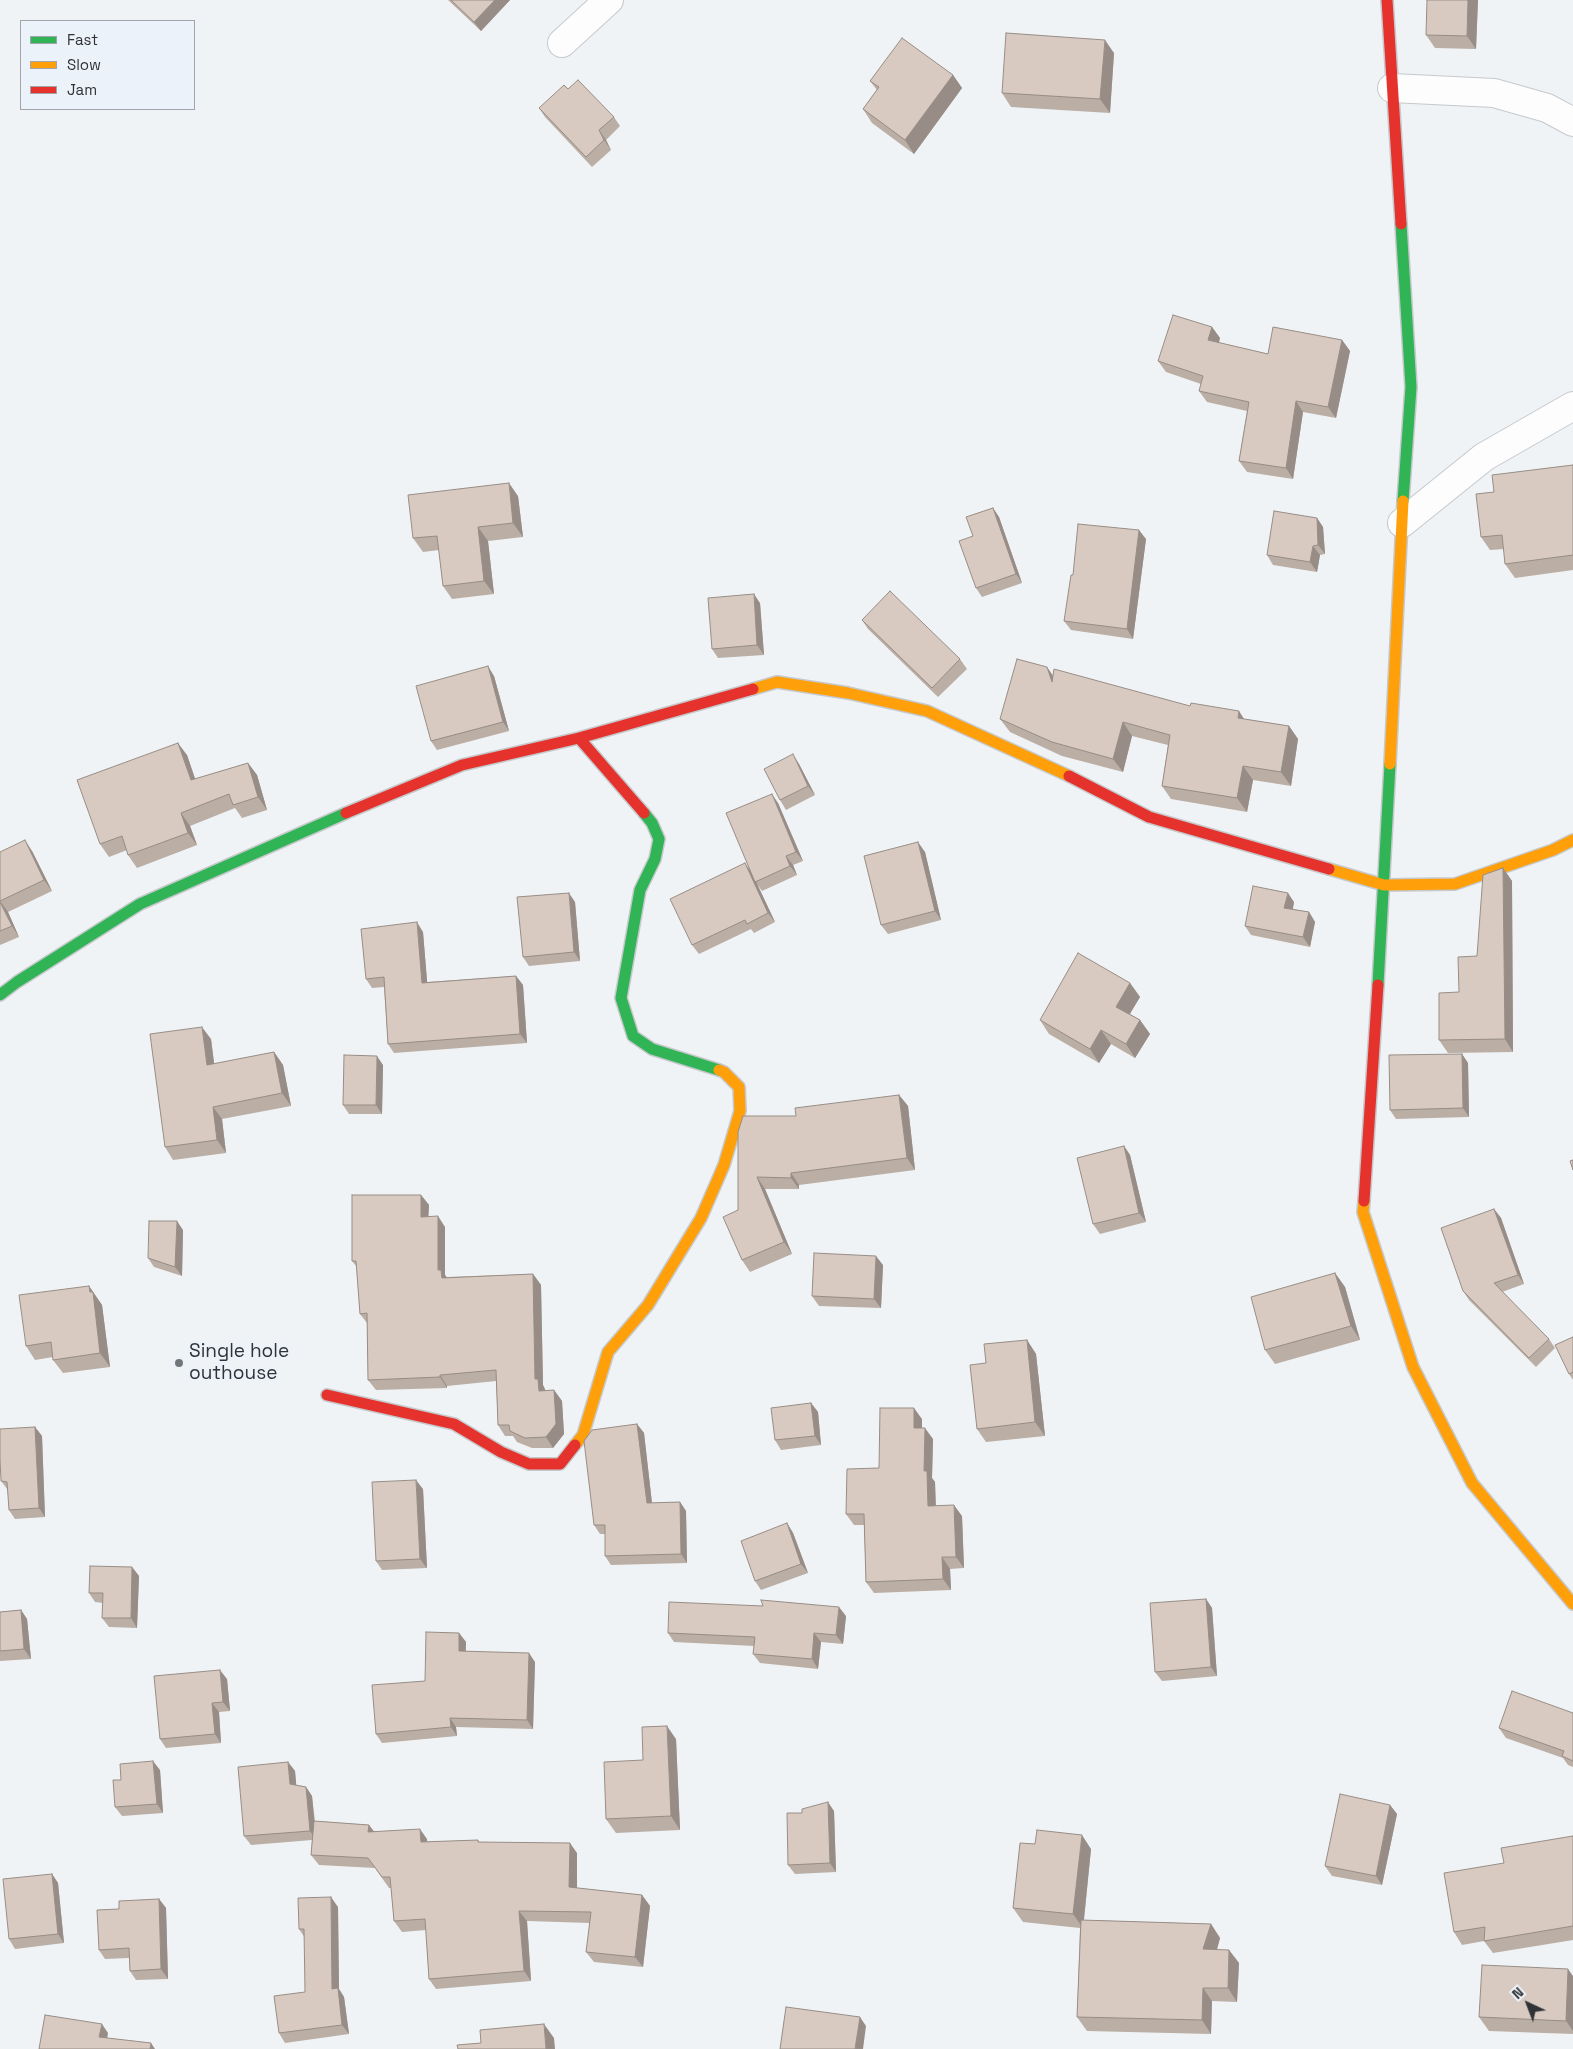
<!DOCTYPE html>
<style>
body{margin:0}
#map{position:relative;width:1573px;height:2049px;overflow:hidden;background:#f0f3f6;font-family:"Space Grotesk",sans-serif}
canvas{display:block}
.legend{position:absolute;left:20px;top:20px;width:175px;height:90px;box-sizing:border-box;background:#ecf2fa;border:1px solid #a1a5ab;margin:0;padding:6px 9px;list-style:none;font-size:15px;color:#303235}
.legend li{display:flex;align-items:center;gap:10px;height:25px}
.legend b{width:25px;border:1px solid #a1a5ab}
.north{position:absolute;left:1503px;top:1979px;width:50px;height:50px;-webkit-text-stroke:4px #ecf2fa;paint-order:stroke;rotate:317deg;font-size:14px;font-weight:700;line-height:20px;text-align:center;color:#303235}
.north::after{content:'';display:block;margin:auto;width:18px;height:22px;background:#303235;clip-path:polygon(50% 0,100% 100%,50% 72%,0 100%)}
</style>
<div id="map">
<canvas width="1573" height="2049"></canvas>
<ul class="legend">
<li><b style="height:6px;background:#30b455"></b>Fast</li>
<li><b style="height:6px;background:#ff9f0a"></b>Slow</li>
<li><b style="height:6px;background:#e5322d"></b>Jam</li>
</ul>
<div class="north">N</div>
</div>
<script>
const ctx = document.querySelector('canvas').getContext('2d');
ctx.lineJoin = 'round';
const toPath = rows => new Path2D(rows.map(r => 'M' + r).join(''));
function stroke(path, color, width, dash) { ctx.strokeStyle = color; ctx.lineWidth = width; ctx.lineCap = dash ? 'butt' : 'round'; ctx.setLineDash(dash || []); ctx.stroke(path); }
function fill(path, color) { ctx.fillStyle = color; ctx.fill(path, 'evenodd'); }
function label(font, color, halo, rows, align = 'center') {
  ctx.font = font + ' "Space Grotesk",sans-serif'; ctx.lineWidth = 4; ctx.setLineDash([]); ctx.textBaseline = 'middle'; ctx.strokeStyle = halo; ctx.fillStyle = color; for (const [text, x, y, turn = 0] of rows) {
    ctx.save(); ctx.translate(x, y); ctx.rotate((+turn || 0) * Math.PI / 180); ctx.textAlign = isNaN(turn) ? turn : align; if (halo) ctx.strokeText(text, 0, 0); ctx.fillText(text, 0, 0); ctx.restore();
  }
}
const street = toPath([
 [562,43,609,0],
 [1392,88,1494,93,1547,108,1573,122],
 [1402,523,1484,457,1573,406]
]);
const fast = toPath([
 [1401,224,1411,387,1403,501],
 [644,813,652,823,659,839,655,859,640,890,621,998,633,1036,652,1049,719,1070],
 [1378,985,1390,764],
 [0,995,17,982,140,904,346,813]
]);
const slow = toPath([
 [753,689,777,682,848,693,927,711,1069,776],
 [1390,764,1403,501],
 [1329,869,1384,885,1455,884,1553,850,1573,840],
 [1364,1201,1363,1212,1413,1367,1472,1483,1573,1604],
 [575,1445,583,1435,608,1352,648,1305,701,1218,724,1165,740,1111,739,1087,724,1072,719,1070]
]);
const jam = toPath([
 [1387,0,1401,224],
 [579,738,644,813],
 [1069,776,1149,817,1329,869],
 [346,813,462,765,579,738,753,689],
 [1364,1201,1378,985],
 [327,1395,454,1424,501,1452,529,1464,560,1464,575,1445]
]);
const wall = toPath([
 [448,0,510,0,481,31],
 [1478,0,1476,49,1435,48,1426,35],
 [1114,53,1110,113,1011,107,1002,93],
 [953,75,962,88,914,154,872,123,863,109,877,90,870,81],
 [568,89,614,117,620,126,606,140,611,150,592,167,545,117,539,108],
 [1212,327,1220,338,1219,343,1268,354,1342,340,1350,351,1336,418,1303,412,1293,479,1247,472,1239,461,1247,411,1207,402,1199,391,1201,384,1166,372,1158,361],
 [1573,465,1573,570,1515,578,1505,564,1504,549,1490,550,1481,537],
 [518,496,523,537,488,541,494,594,452,599,443,586,439,550,423,552,413,538],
 [993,508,999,517,1022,583,982,597,976,588,973,536],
 [1317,518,1323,527,1325,554,1320,555,1317,572,1273,565,1267,555],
 [1146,539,1133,639,1071,630,1064,621,1073,575],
 [760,603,764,655,718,658,712,649],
 [862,620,960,659,967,669,938,697,868,629],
 [494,676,509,731,437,750,431,741],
 [1053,676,1190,706,1245,719,1289,726,1298,739,1291,786,1253,780,1247,812,1171,799,1162,786,1168,745,1132,736,1123,772,1062,756,1010,732,1000,719],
 [187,755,195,779,248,763,257,775,267,810,242,818,235,808,190,826,197,845,137,868,128,855,127,850,109,857,100,844],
 [799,764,815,795,786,810,780,800],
 [778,803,803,861,793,865,797,875,762,891,757,884,775,922,754,933,751,929,699,954,692,945,751,872],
 [32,851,52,891,8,912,19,937,0,945,0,852],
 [925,852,941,920,888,934,881,925],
 [1503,868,1512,881,1513,1052,1448,1053,1439,1040,1459,992,1477,956],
 [575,902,580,961,529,966,523,957],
 [1294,902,1293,909,1309,912,1315,922,1310,947,1251,935,1245,926],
 [423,932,427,982,516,976,523,985,527,1043,394,1053,388,1044,384,987,372,988,366,979],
 [1130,983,1140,997,1130,1014,1140,1020,1150,1034,1135,1058,1111,1044,1099,1063,1049,1034,1040,1020],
 [211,1039,214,1064,274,1052,283,1065,291,1106,222,1119,226,1153,173,1160,165,1147],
 [1462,1054,1468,1063,1469,1117,1396,1119,1390,1110],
 [383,1065,382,1114,349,1114,343,1105],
 [899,1095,908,1106,915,1170,799,1185,799,1189,765,1189,792,1254,750,1272,742,1260,738,1210,738,1132,796,1116],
 [1124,1146,1130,1155,1146,1222,1100,1234,1093,1224],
 [421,1195,429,1205,428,1216,445,1227,445,1275,447,1277,533,1274,541,1285,543,1385,545,1391,554,1390,562,1401,564,1434,553,1448,532,1448,517,1442,513,1436,505,1436,498,1425,496,1381,447,1386,447,1388,376,1390,368,1380,367,1323,360,1314,357,1267,352,1261],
 [1494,1209,1501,1218,1524,1284,1502,1292,1549,1339,1555,1348,1536,1367,1469,1300,1463,1291],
 [183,1230,182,1276,154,1267,148,1258],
 [883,1265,881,1308,819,1306,812,1296],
 [1335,1273,1345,1287,1360,1340,1275,1364,1265,1350],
 [89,1286,102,1305,110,1367,63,1373,53,1360,53,1357,35,1360,26,1346],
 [1573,1337,1573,1380,1569,1374],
 [1027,1340,1036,1354,1045,1436,986,1442,977,1429,986,1363],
 [811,1403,818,1412,821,1445,781,1450,775,1440],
 [922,1419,922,1428,933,1439,932,1478,935,1482,936,1506,962,1516,964,1568,950,1569,951,1590,874,1593,866,1582,864,1525,854,1525,846,1514,879,1468],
 [637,1424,644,1433,652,1503,680,1502,686,1511,687,1563,611,1565,605,1556,605,1534,600,1534,594,1525],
 [35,1427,42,1436,45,1517,15,1519,9,1510,8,1490,1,1481],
 [423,1489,427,1568,382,1570,376,1561],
 [787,1523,793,1533,808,1573,761,1590,755,1581],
 [132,1567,139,1576,137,1628,109,1627,102,1618,103,1603,95,1602,89,1593],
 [1206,1599,1212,1608,1217,1676,1162,1681,1155,1672],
 [21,1610,27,1619,31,1659,0,1661,0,1612],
 [846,1616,843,1644,821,1642,818,1669,760,1663,753,1654,754,1646,674,1642,668,1633],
 [459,1633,466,1642,466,1651,535,1662,533,1729,456,1727,457,1736,382,1743,376,1734,425,1681],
 [227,1679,230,1711,219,1712,221,1743,166,1748,160,1739],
 [1573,1713,1573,1767,1568,1765,1563,1758,1506,1738,1499,1728],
 [676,1739,680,1830,616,1833,606,1819,643,1760],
 [288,1762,295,1771,296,1785,306,1787,312,1796,315,1821,369,1825,374,1831,427,1839,427,1842,478,1840,479,1842,577,1853,577,1888,642,1895,650,1906,643,1967,594,1962,586,1952,590,1923,527,1921,531,1981,436,1989,429,1979,426,1930,402,1932,394,1921,391,1888,389,1888,375,1868,319,1865,311,1855,312,1840,251,1845,244,1836],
 [160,1770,163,1813,122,1816,115,1807,121,1780],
 [1390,1805,1397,1814,1382,1885,1332,1876,1325,1866],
 [834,1811,836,1872,795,1874,788,1865,802,1813],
 [1573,1836,1573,1940,1493,1953,1484,1941,1462,1945,1454,1932,1504,1863],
 [1091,1849,1084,1920,1211,1924,1220,1938,1217,1950,1229,1950,1239,1963,1237,2002,1212,2001,1211,2034,1087,2031,1077,2017,1080,1928,1023,1922,1013,1908],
 [52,1874,58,1883,64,1943,15,1949,9,1939],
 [159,1899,166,1908,168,1979,136,1980,130,1971,129,1958,105,1959,99,1950,119,1909],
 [338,1907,339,1989,344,1997,349,2034,285,2043,279,2033,305,1992,305,1938,299,1929],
 [1573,1976,1573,2034,1489,2031,1479,2017]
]);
const shadedWall = toPath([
 [495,0,510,0,481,31,474,22],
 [1468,0,1478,0,1476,49,1467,36],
 [1105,40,1114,53,1110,113,1100,99],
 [953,75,962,88,914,154,905,140],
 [599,130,606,140,611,150,604,140],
 [1212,327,1220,338,1216,351,1208,340],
 [1342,340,1350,351,1336,418,1328,407],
 [1296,401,1303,412,1293,479,1286,468],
 [509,483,518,496,523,537,513,523],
 [993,508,999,517,1022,583,1016,574],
 [1317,518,1323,527,1325,554,1318,545],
 [478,527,488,541,494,594,484,581],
 [1139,530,1146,539,1133,639,1127,629],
 [1313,546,1320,555,1317,572,1310,562],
 [754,594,760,603,764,655,757,645],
 [488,666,494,676,509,731,503,722],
 [1047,667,1056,680,1052,682],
 [1239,711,1248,725,1238,718],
 [1123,722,1132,736,1123,772,1113,759],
 [1289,726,1298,739,1291,786,1281,772],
 [178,743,187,755,200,793,191,780],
 [793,754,799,764,815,795,808,786],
 [248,763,257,775,267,810,258,797],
 [1243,766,1253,780,1247,812,1237,798],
 [772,794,778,803,803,861,796,852],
 [181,813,190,826,197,845,188,833],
 [25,840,32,851,52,891,44,880],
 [918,842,925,852,941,920,935,911],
 [786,856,793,865,797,875,790,866],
 [745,863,752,873,775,922,768,913],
 [1503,868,1512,881,1513,1052,1505,1039],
 [569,893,575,902,580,961,574,952],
 [1288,893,1294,902,1291,917,1284,908],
 [0,901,8,912,19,937,12,926],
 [1309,912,1315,922,1310,947,1303,937],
 [417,922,423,932,428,992,422,983],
 [516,976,523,985,527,1043,520,1034],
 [1130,983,1140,997,1126,1020,1116,1007],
 [1140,1020,1150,1034,1135,1058,1126,1044],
 [202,1027,211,1039,216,1078,207,1065],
 [1101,1030,1111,1044,1099,1063,1090,1049],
 [274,1052,283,1065,291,1106,282,1093],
 [1462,1054,1468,1063,1469,1117,1463,1108],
 [377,1056,383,1065,382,1114,376,1105],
 [899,1095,908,1106,915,1170,907,1158],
 [213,1107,222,1119,226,1153,217,1140],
 [1124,1146,1130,1155,1146,1222,1139,1213],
 [791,1173,799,1185,799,1189,791,1178],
 [757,1177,765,1189,792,1254,784,1242],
 [421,1195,429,1205,428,1227,421,1217],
 [1494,1209,1501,1218,1524,1284,1518,1275],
 [438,1216,445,1227,445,1275,448,1280,442,1278,438,1270],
 [177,1221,183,1230,182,1276,175,1267],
 [876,1256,883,1265,881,1308,874,1299],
 [1335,1273,1345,1287,1360,1340,1351,1326],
 [533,1274,541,1285,543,1385,545,1389,546,1402,539,1391,535,1379],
 [89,1286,102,1305,110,1367,100,1353],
 [1027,1340,1036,1354,1045,1436,1035,1422],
 [440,1375,447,1386,447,1388,440,1377],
 [554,1390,562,1401,564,1434,553,1448,546,1437],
 [811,1403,818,1412,821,1445,815,1436],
 [914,1408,922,1419,922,1439,914,1428],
 [637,1424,644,1433,653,1512,647,1503],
 [35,1427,42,1436,45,1517,39,1508],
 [925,1428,933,1439,932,1478,935,1482,936,1517,928,1506,924,1471],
 [416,1480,423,1489,427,1568,420,1559],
 [680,1502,686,1511,687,1563,681,1554],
 [954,1505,962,1516,964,1568,956,1557],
 [787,1523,793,1533,808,1573,801,1564],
 [942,1557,950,1569,951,1590,943,1579],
 [132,1567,139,1576,137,1628,131,1618],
 [1206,1599,1212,1608,1217,1676,1211,1667],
 [839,1607,846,1616,843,1644,836,1635],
 [21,1610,27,1619,31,1659,24,1649],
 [459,1633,466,1642,465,1660,459,1651],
 [814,1633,821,1642,818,1669,812,1659],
 [529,1653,535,1662,533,1729,527,1720],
 [220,1670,227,1679,230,1711,223,1702],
 [212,1703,219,1712,221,1743,215,1734],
 [450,1718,456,1727,457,1736,451,1727],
 [667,1726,676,1739,680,1830,671,1816],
 [153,1761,160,1770,163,1813,157,1804],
 [288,1762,295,1771,297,1793,290,1784],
 [306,1787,312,1796,316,1840,310,1831],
 [828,1802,834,1811,836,1872,830,1863],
 [1390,1805,1397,1814,1382,1885,1376,1876],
 [369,1825,376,1835,368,1832],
 [420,1829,427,1839,428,1852,421,1842],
 [1082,1835,1091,1849,1083,1928,1073,1914],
 [570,1843,577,1853,577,1898,569,1887],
 [52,1874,58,1883,64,1943,58,1934],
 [642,1895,650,1906,643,1967,635,1957],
 [331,1897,338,1907,339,1989,344,1997,349,2034,342,2025,332,1989],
 [159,1899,166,1908,168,1979,161,1969],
 [519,1911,527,1921,531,1981,524,1971],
 [1211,1924,1220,1938,1213,1963,1203,1949],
 [1229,1950,1239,1963,1237,2002,1228,1988],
 [1568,1969,1573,1976,1573,2031,1566,2021],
 [1203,1988,1212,2001,1211,2034,1202,2020],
 [860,2017,866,2026,863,2049,855,2049],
 [102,2024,108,2033,106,2046,99,2037],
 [544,2024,554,2038,555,2049,546,2049],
 [151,2043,155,2049,150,2049]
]);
const building = toPath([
 [451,0,495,0,474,22,451,0],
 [1427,0,1468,0,1467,36,1426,35,1427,0],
 [1006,33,1105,40,1100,99,1002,93,1006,33],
 [902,38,953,75,905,140,863,109,879,87,870,81,902,38],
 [578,80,614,117,599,130,604,140,586,157,539,108,564,85,568,89,578,80],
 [1173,315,1212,327,1208,340,1268,354,1273,327,1342,340,1328,407,1296,401,1286,468,1239,461,1249,402,1199,391,1203,376,1158,361,1173,315],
 [1573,465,1573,555,1505,564,1502,535,1481,537,1476,494,1494,492,1492,475,1573,465],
 [509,483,513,523,478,527,484,581,443,586,437,536,413,538,408,495,509,483],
 [993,508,1016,574,976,588,959,541,973,536,966,517,993,508],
 [1274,511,1317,518,1318,545,1313,546,1310,562,1267,555,1274,511],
 [1078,524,1139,530,1127,629,1064,621,1071,575,1073,575,1078,524],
 [890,591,960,659,932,688,862,620,890,591],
 [754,594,757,645,712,649,708,598,754,594],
 [1017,659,1047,667,1052,682,1054,669,1190,706,1191,703,1239,711,1238,718,1289,726,1281,772,1243,766,1237,798,1162,786,1170,735,1123,722,1113,759,1052,742,1000,719,1017,659],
 [488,666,503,722,431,741,416,686,488,666],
 [178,743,191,780,248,763,258,797,233,805,229,794,181,813,188,833,128,855,122,836,100,844,77,780,178,743],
 [793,754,808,786,780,800,764,769,793,754],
 [772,794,796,852,786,856,790,866,755,882,726,813,772,794],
 [25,840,44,880,0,901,0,852,25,840],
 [918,842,935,911,881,925,864,856,918,842],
 [745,863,768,913,747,924,745,920,692,945,670,899,745,863],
 [1503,868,1505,1039,1439,1040,1439,993,1459,992,1458,957,1477,956,1483,875,1503,868],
 [1253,886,1288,893,1284,908,1309,912,1303,937,1245,926,1253,886],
 [569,893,574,952,523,957,517,897,569,893],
 [0,902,12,926,0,931,0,902],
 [417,922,422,983,516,976,520,1034,388,1044,384,977,366,979,361,929,417,922],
 [1078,953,1130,983,1116,1007,1140,1020,1126,1044,1101,1030,1090,1049,1040,1020,1078,953],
 [202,1027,207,1065,274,1052,282,1093,213,1107,217,1140,165,1147,150,1034,202,1027],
 [1462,1054,1463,1108,1390,1110,1389,1055,1462,1054],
 [344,1055,377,1056,376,1105,343,1105,344,1055],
 [899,1095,907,1158,791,1173,791,1178,757,1177,784,1242,742,1260,723,1217,738,1210,738,1132,743,1116,796,1116,795,1108,899,1095],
 [1124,1146,1139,1213,1093,1224,1077,1158,1124,1146],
 [1573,1160,1573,1170,1570,1161,1573,1160],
 [352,1195,421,1195,421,1217,438,1216,438,1270,441,1270,442,1278,533,1274,535,1379,538,1379,539,1391,554,1390,556,1424,546,1437,525,1438,510,1431,509,1425,498,1425,496,1370,440,1375,440,1377,368,1380,367,1313,360,1314,356,1261,352,1261,352,1195],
 [1494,1209,1518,1275,1494,1283,1549,1339,1529,1358,1463,1291,1441,1228,1494,1209],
 [149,1221,177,1221,175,1267,148,1258,149,1221],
 [814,1253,876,1256,874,1299,812,1296,814,1253],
 [1335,1273,1351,1326,1265,1350,1251,1297,1335,1273],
 [89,1286,90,1292,93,1292,100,1353,53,1360,51,1342,26,1346,19,1295,89,1286],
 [1573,1337,1573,1372,1569,1374,1555,1345,1573,1337],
 [1027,1340,1035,1422,977,1429,970,1365,986,1363,984,1344,1027,1340],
 [811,1403,815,1436,775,1440,771,1408,811,1403],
 [880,1408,914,1408,914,1428,925,1428,924,1471,927,1471,928,1506,954,1505,956,1557,942,1557,943,1579,866,1582,864,1514,846,1514,847,1469,879,1468,880,1408],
 [637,1424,647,1503,680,1502,681,1554,605,1556,605,1525,594,1525,584,1441,592,1430,637,1424],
 [35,1427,39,1508,9,1510,7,1482,1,1481,0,1459,0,1429,35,1427],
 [416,1480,420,1559,376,1561,372,1482,416,1480],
 [787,1523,801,1564,755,1581,741,1541,787,1523],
 [90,1566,132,1567,131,1618,102,1618,103,1593,89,1593,90,1566],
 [1206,1599,1211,1667,1155,1672,1150,1603,1206,1599],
 [761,1600,839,1607,836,1635,814,1633,812,1659,753,1654,755,1637,668,1633,669,1602,763,1606,761,1600],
 [21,1610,24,1649,0,1651,0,1612,21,1610],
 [426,1632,459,1633,459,1651,529,1653,527,1720,450,1718,451,1727,376,1734,372,1685,425,1681,426,1632],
 [220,1670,223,1702,212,1703,215,1734,160,1739,154,1676,220,1670],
 [1512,1691,1573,1713,1573,1761,1562,1756,1564,1751,1499,1728,1512,1691],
 [667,1726,671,1816,606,1819,604,1762,643,1760,642,1727,667,1726],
 [153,1761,157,1804,115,1807,113,1780,121,1780,120,1764,153,1761],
 [288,1762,290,1784,306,1787,310,1831,244,1836,238,1767,288,1762],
 [1340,1794,1390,1805,1376,1876,1325,1866,1340,1794],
 [828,1802,830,1863,788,1865,787,1813,802,1813,802,1809,828,1802],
 [314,1821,369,1825,368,1832,420,1829,421,1842,478,1840,478,1842,570,1843,569,1887,642,1895,635,1957,586,1952,591,1912,519,1911,524,1971,429,1979,425,1919,394,1921,390,1877,382,1877,368,1858,311,1855,314,1821],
 [1037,1830,1082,1835,1073,1914,1013,1908,1020,1843,1035,1844,1037,1830],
 [1573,1836,1573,1926,1484,1941,1485,1927,1454,1932,1444,1873,1504,1863,1501,1848,1573,1836],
 [52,1874,58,1934,9,1939,3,1879,52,1874],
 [331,1897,332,1989,338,1988,342,2025,279,2033,274,1996,305,1992,304,1929,299,1929,298,1898,331,1897],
 [159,1899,161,1969,130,1971,129,1948,99,1950,97,1910,119,1909,119,1901,159,1899],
 [1081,1920,1211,1924,1203,1949,1229,1950,1228,1988,1203,1988,1202,2020,1077,2017,1081,1920],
 [1482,1965,1568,1969,1566,2021,1479,2017,1482,1965],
 [786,2007,860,2017,855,2049,780,2049,786,2007],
 [45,2015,102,2024,99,2037,151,2043,150,2049,39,2049,45,2015],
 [544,2024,546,2049,458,2049,457,2045,481,2043,480,2030,544,2024]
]);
const markers = [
 [179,1363,5,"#737679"]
];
const poiNames = [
 ["Single hole",189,1352],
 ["outhouse",189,1374]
];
stroke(street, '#c6c9cc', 30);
stroke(fast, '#c6c9cc', 14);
stroke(slow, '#c6c9cc', 14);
stroke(jam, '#c6c9cc', 14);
stroke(street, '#fdfdfe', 28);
stroke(fast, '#30b455', 11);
stroke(slow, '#ff9f0a', 11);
stroke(jam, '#e5322d', 11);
fill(wall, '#baaea5');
fill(shadedWall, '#978d86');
fill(building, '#d8cac0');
stroke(building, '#978d86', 1);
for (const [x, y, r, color] of markers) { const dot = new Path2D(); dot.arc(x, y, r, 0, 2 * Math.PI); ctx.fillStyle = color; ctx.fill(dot); stroke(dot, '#ecf2fa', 2); }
label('19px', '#303235', '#ecf2fa', poiNames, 'left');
</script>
